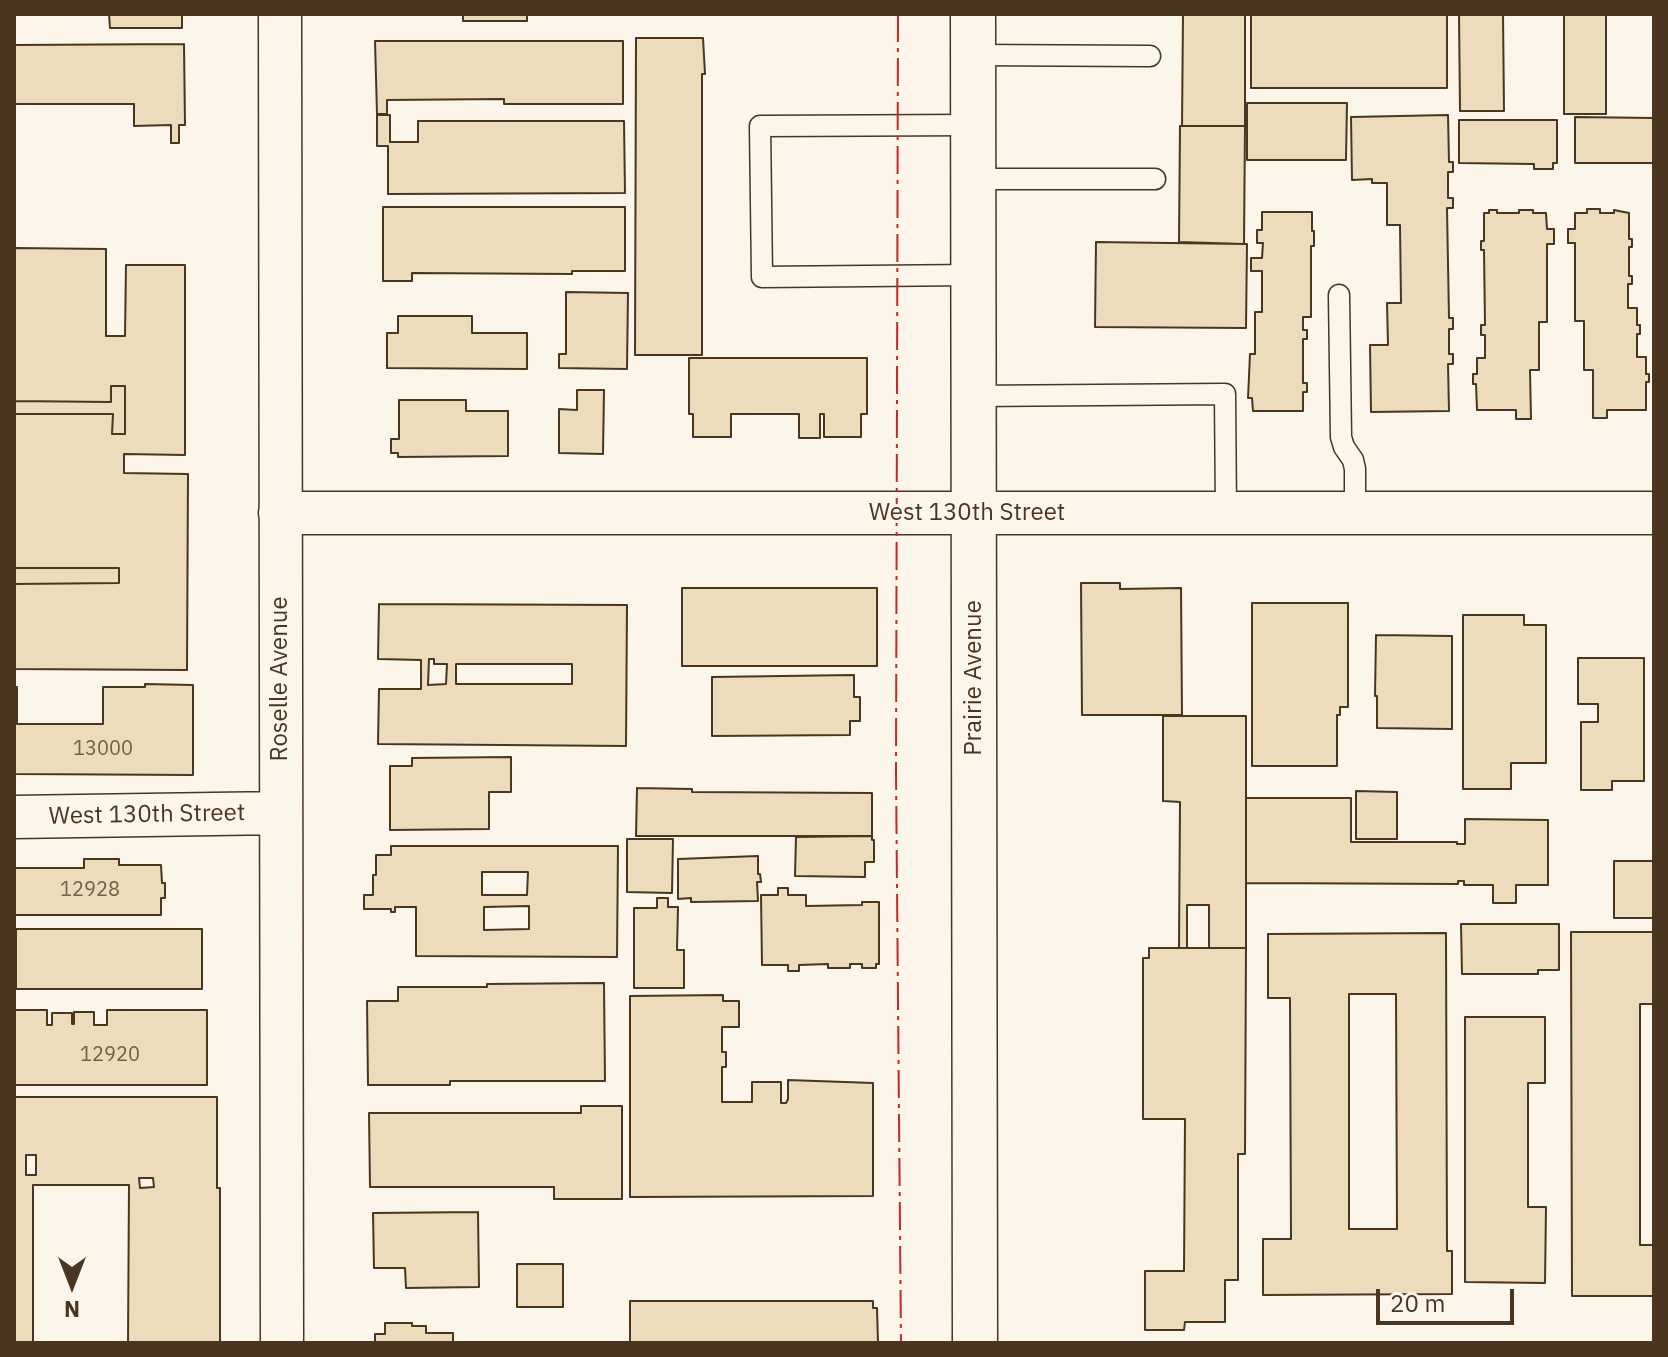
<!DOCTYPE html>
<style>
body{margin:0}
#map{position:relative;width:1668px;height:1357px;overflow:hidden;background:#fbf6e9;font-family:"IBM Plex Sans",sans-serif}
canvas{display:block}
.frame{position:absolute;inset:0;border:16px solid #4a3520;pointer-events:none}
.north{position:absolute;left:32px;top:1245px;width:80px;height:80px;-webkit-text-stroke:6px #fbf6e9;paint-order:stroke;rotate:180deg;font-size:22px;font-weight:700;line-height:32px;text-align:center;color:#4a3520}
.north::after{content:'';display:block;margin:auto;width:28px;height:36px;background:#4a3520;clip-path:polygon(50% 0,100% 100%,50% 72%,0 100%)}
.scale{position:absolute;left:1376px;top:1289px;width:138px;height:36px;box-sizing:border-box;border:4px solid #4a3520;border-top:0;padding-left:10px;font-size:24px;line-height:28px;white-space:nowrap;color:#4a3520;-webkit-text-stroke:6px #fbf6e9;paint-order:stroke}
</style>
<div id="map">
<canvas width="1668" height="1357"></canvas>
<div class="frame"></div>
<div class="north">N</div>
<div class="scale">20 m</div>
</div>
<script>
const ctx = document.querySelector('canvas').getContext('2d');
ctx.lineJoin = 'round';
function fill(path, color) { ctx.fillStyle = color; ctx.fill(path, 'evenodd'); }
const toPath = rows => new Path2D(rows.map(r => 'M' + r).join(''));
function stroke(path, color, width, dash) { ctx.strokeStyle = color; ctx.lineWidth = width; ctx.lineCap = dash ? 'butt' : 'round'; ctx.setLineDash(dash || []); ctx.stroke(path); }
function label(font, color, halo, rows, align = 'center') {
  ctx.font = font + ' "IBM Plex Sans",sans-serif'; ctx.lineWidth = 6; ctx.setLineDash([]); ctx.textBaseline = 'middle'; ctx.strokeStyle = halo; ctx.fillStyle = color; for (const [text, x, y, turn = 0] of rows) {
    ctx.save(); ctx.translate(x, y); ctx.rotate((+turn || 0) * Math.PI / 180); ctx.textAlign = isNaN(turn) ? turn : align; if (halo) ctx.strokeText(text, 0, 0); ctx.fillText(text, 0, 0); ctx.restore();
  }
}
const building = toPath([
 [109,14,182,14,182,28,110,28,109,14],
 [391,14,527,14,527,21,463,21,463,15,391,14],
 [1183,14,1245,14,1245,126,1182,126,1183,14],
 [1251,14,1447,14,1447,88,1251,88,1251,14],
 [1459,14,1503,14,1504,111,1460,111,1459,14],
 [1564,14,1606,14,1606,114,1564,114,1564,14],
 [636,38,703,38,705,74,702,74,702,355,635,355,636,38],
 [375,41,623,41,623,104,504,104,504,99,387,100,387,114,377,114,375,41],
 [184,44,185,125,179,125,179,143,171,143,171,125,134,126,134,104,14,104,14,45,184,44],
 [1247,103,1347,103,1346,160,1247,160,1247,103],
 [377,115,390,115,390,142,418,142,418,121,624,121,625,193,388,194,388,146,377,146,377,115],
 [1448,115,1449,162,1453,162,1453,172,1448,172,1448,198,1453,198,1453,208,1447,208,1449,318,1453,318,1453,329,1449,329,1449,354,1453,354,1453,364,1448,364,1449,411,1371,412,1370,345,1388,345,1387,303,1401,303,1400,225,1387,225,1387,183,1372,183,1372,179,1352,180,1351,117,1448,115],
 [1575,117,1654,118,1654,163,1575,163,1575,117],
 [1459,120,1557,120,1557,163,1553,163,1553,169,1534,169,1534,164,1459,163,1459,120],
 [1180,126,1245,126,1244,244,1179,242,1180,126],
 [383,207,625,207,625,271,572,271,572,274,412,273,412,281,383,281,383,207],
 [1587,209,1600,209,1600,213,1614,213,1614,210,1629,213,1629,239,1632,239,1632,247,1629,247,1629,276,1632,276,1632,284,1628,284,1628,308,1637,308,1637,325,1640,325,1640,334,1637,334,1637,357,1646,357,1646,374,1649,374,1649,382,1646,382,1646,410,1607,410,1607,418,1593,418,1593,370,1584,370,1584,321,1575,321,1575,243,1568,243,1568,229,1575,229,1575,213,1587,213,1587,209],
 [1489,210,1497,210,1497,213,1519,213,1519,210,1533,210,1533,213,1546,213,1547,229,1554,229,1554,244,1547,244,1547,322,1539,322,1539,370,1530,370,1531,419,1516,419,1516,410,1477,410,1476,384,1473,384,1473,374,1477,374,1477,358,1485,358,1485,335,1481,335,1481,325,1485,325,1484,250,1481,250,1481,241,1484,241,1484,213,1489,213,1489,210],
 [1262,212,1312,212,1312,231,1314,231,1314,246,1311,246,1311,317,1303,317,1303,330,1307,330,1307,339,1303,339,1303,383,1307,383,1307,392,1303,392,1303,411,1253,411,1252,398,1248,398,1250,354,1255,354,1255,312,1262,312,1262,271,1251,271,1251,258,1262,258,1263,243,1257,243,1257,230,1262,230,1262,212],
 [1096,242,1247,244,1246,328,1095,327,1096,242],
 [14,248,106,249,106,336,125,336,126,265,185,265,185,455,124,454,124,473,188,474,187,670,14,669,14,584,119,583,119,568,14,568,14,414,113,414,112,434,125,434,125,386,111,386,111,402,14,401,14,248],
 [566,292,628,293,627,369,559,368,559,354,566,354,566,292],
 [398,316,472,316,472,333,527,333,527,369,387,368,387,333,398,333,398,316],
 [689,358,867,358,867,414,861,414,861,437,824,437,824,414,820,414,820,438,799,438,799,414,731,414,731,437,693,437,693,414,689,414,689,358],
 [111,386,125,386,125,434,112,434,113,414,14,414,14,401,111,402,111,386],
 [577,390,604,390,603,454,559,453,559,409,577,410,577,390],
 [399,400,466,400,466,411,508,411,508,456,398,457,398,453,391,453,391,439,399,439,399,400],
 [14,568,119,568,119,583,14,584,14,568],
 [1081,583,1120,583,1120,589,1181,588,1182,715,1082,715,1081,583],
 [682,588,877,588,877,666,682,666,682,588],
 [1252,603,1348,603,1348,707,1340,707,1340,715,1337,715,1337,766,1252,766,1252,603],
 [379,604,627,605,626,746,378,744,379,689,421,689,421,660,378,659,379,604],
 [429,659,434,659,434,664,447,664,446,684,428,685,429,659],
 [456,664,572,664,572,684,456,684,456,664],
 [1463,615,1524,615,1524,625,1546,625,1546,763,1511,763,1511,789,1463,789,1463,615],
 [1376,635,1452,636,1452,729,1377,728,1377,696,1375,696,1376,635],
 [1578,658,1644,658,1644,781,1612,781,1612,790,1581,790,1581,722,1598,722,1598,704,1578,704,1578,658],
 [854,675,854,697,860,697,860,721,850,721,850,735,712,736,712,677,854,675],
 [145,684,193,685,193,775,14,774,14,687,17,687,17,724,103,724,103,687,145,687,145,684],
 [1163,716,1246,716,1246,948,1209,948,1209,905,1187,905,1187,948,1179,948,1180,802,1163,801,1163,716],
 [511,757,511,792,489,792,489,829,390,830,390,766,412,766,412,758,511,757],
 [637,788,692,789,692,792,872,793,872,836,636,836,637,788],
 [1356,791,1397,792,1397,839,1356,839,1356,791],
 [1246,798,1351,798,1351,842,1457,842,1457,844,1465,844,1465,819,1548,820,1548,885,1516,885,1516,903,1493,903,1493,885,1464,885,1464,881,1458,881,1458,884,1246,883,1246,798],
 [872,836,872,840,874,840,874,862,865,862,865,877,795,876,796,837,872,836],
 [627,839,673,839,672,893,627,892,627,839],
 [391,846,618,846,617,957,416,956,416,907,395,907,395,912,391,912,391,909,364,909,364,895,373,895,373,875,376,875,376,855,391,855,391,846],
 [482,872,528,872,527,895,482,895,482,872],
 [529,906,529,929,484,930,484,907,529,906],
 [758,856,758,874,760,874,761,882,757,882,758,901,691,902,691,898,678,899,678,859,758,856],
 [84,859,119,859,119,865,161,865,162,883,165,883,165,898,161,898,161,915,14,915,14,868,84,868,84,859],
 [1614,861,1654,861,1654,918,1614,918,1614,861],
 [778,888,788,888,788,895,806,895,806,906,862,905,862,902,879,902,879,964,876,964,876,968,862,968,862,964,850,964,850,968,828,968,828,964,799,965,799,971,788,971,788,965,762,965,761,895,778,895,778,888],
 [657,898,668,898,668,907,678,907,677,950,684,950,684,988,634,988,634,908,657,908,657,898],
 [1461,924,1559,924,1559,970,1538,970,1538,974,1462,974,1461,924],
 [16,929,202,929,202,989,16,989,16,929],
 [1571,932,1654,932,1654,1004,1640,1004,1640,1245,1654,1245,1654,1296,1572,1296,1571,932],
 [1446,933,1447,1251,1452,1251,1452,1294,1263,1295,1263,1239,1291,1239,1290,998,1268,998,1268,934,1446,933],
 [1349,994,1396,994,1397,1229,1349,1229,1349,994],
 [1149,948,1246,948,1245,1154,1238,1154,1238,1280,1225,1280,1225,1322,1185,1322,1184,1330,1145,1330,1145,1271,1184,1271,1185,1119,1143,1119,1143,958,1149,958,1149,948],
 [604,983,605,1081,450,1081,450,1085,368,1085,367,1001,398,1001,398,987,487,987,487,984,604,983],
 [723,995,723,1001,739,1001,739,1027,722,1027,722,1052,726,1052,726,1067,722,1067,722,1102,752,1102,752,1082,781,1082,781,1103,786,1103,788,1099,788,1080,873,1083,873,1196,630,1197,630,996,723,995],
 [14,1010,47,1010,47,1025,52,1025,52,1013,72,1013,72,1024,74,1024,74,1012,94,1012,94,1025,107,1025,107,1010,207,1010,207,1085,14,1085,14,1010],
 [1465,1017,1545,1017,1545,1083,1528,1083,1528,1207,1546,1207,1545,1283,1465,1282,1465,1017],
 [14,1097,217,1097,217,1188,220,1188,220,1343,128,1343,129,1185,33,1185,33,1343,14,1343,14,1097],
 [26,1155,36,1155,36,1175,26,1175,26,1155],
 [139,1178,153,1178,154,1187,140,1188,139,1178],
 [581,1106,622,1106,622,1199,554,1199,554,1187,370,1187,369,1113,581,1113,581,1106],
 [478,1212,479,1287,406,1288,405,1268,374,1268,373,1213,478,1212],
 [517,1264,563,1264,563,1307,517,1307,517,1264],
 [630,1301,873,1301,873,1308,877,1308,878,1343,630,1343,630,1301],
 [385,1323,412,1323,412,1326,426,1326,426,1333,453,1333,453,1343,375,1343,375,1334,385,1334,385,1323]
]);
const service = toPath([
 [973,55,1150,56],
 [973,125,760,126,762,277,973,275],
 [973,179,1155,179],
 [1339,295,1341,437,1344,447,1353,460,1355,469,1355,513],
 [973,396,1225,394,1226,513]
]);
const minor = toPath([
 [280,14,282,1343],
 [280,513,1654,513],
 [14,817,280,813]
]);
const secondary = toPath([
 [973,14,975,1343]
]);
const power = toPath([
 [898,14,896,772,901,1343]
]);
const numberNames = [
 ["13000",103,749],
 ["12928",90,890],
 ["12920",110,1055]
];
const streetNames = [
 ["West 130th Street",967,513],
 ["Prairie Avenue",974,678,-90],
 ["Roselle Avenue",280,679,-90],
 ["West 130th Street",147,815,-1]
];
fill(building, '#ecdcbc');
stroke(building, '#4a3520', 2);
stroke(service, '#4a3520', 23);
stroke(minor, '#4a3520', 45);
stroke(secondary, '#4a3520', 47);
stroke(service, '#fbf6e9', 20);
stroke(minor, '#fbf6e9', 42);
stroke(secondary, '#fbf6e9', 44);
stroke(power, '#c62828', 2, [28, 6, 4, 6]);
label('20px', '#725f47', null, numberNames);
label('24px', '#4a3520', '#fbf6e9', streetNames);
</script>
